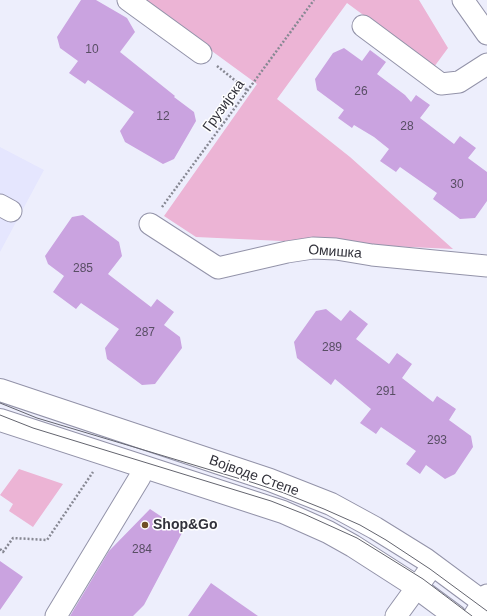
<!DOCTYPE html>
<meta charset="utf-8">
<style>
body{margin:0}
canvas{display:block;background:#edeefc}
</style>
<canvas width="487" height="616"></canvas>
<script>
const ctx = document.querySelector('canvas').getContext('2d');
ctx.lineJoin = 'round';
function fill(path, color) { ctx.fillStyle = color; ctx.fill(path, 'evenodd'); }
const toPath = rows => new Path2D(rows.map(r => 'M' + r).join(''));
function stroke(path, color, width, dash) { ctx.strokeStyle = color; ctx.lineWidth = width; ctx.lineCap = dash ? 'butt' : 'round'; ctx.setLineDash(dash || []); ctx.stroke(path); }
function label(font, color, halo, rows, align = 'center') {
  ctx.font = font + ' Arial,sans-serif'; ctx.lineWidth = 3; ctx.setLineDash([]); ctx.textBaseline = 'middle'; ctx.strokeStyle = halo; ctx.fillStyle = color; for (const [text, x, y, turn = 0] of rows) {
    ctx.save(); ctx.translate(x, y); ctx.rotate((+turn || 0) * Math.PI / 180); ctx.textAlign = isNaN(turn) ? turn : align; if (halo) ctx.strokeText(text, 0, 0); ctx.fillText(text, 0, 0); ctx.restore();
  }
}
const built = toPath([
 [0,147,44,170,0,252]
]);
const green = toPath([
 [142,0,419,0,448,48,434,67,347,3,277,99,350,157,453,249,196,237,164,216,257,84],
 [19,469,63,484,33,527,9,511,13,504,0,495]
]);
const building = toPath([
 [81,0,96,0,127,18,135,32,120,52,175,96,174,97,194,112,196,121,174,159,163,164,125,142,120,131,134,112,88,80,85,84,69,73,78,61,60,48,57,37],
 [344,48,362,61,370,50,386,62,377,74,405,95,411,102,416,95,430,105,420,118,454,144,460,136,476,148,468,158,487,172,487,201,475,218,460,219,433,199,437,193,400,167,396,172,380,161,389,149,374,137,354,125,352,128,338,118,344,110,317,90,315,79,333,53],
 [83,215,119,242,122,256,108,274,151,307,157,299,174,312,164,325,180,337,182,348,155,384,142,385,107,359,105,348,119,329,81,303,76,309,53,292,64,276,48,264,45,256,72,217],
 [326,309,341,321,350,310,368,324,356,339,389,364,397,353,412,364,402,378,433,402,437,396,456,409,449,420,471,436,473,447,455,474,445,479,426,465,420,474,406,464,416,451,381,427,376,434,360,423,371,409,335,379,331,385,297,358,294,342,316,311],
 [150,509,183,531,144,605,133,616,70,616,109,551],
 [0,561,23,577,0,610],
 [211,583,235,600,258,616,188,616]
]);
const path = toPath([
 [217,66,247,90],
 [162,207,314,0],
 [0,549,3,552,13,538,47,540,93,472]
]);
const minor = toPath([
 [128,0,201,53],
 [463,0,487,34],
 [363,26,441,84,459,82,487,64],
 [0,205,11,211],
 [150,224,218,268,287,252,313,248,336,249,372,255,487,266],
 [56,616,140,477,143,467],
 [396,616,433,565],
 [474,616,487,595]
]);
const major = toPath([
 [0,390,270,480,331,504,375,528,425,559,487,605],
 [0,420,283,512,328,532,353,546,409,582,455,616]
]);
const tram = toPath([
 [0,403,37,418,254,483,284,493,324,509,360,525,386,540,430,569,487,611],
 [0,415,33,428,271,501,304,514,357,538,423,579,472,616]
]);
const markers = [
 [145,525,4,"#6f4e25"]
];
const numberNames = [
 ["10",92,50],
 ["26",361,92],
 ["12",163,117],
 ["28",407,127],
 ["30",457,185],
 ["285",83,269],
 ["287",145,333],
 ["289",332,348],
 ["291",386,392],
 ["293",437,441],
 ["284",142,550]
];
const streetNames = [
 ["Грузијска",224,106,-54],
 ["Омишка",335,252,4],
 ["Војводе Степе",254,476,20]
];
const poiNames = [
 ["Shop&Go",153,525]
];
fill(built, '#e5e6fe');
fill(green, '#ecb4d5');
fill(building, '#caa3e0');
stroke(minor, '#9393a9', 23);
stroke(major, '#9393a9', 24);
stroke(path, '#878893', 2.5, [2, 2]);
stroke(minor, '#fff', 21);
stroke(major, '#fff', 22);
stroke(tram, '#64656f', 1);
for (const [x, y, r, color] of markers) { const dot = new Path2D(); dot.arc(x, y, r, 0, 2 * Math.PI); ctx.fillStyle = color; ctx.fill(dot); stroke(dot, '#fff', 1.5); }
label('12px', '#584e64', null, numberNames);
label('14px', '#32323b', '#fff', streetNames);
label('bold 14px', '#32323b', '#fff', poiNames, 'left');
</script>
